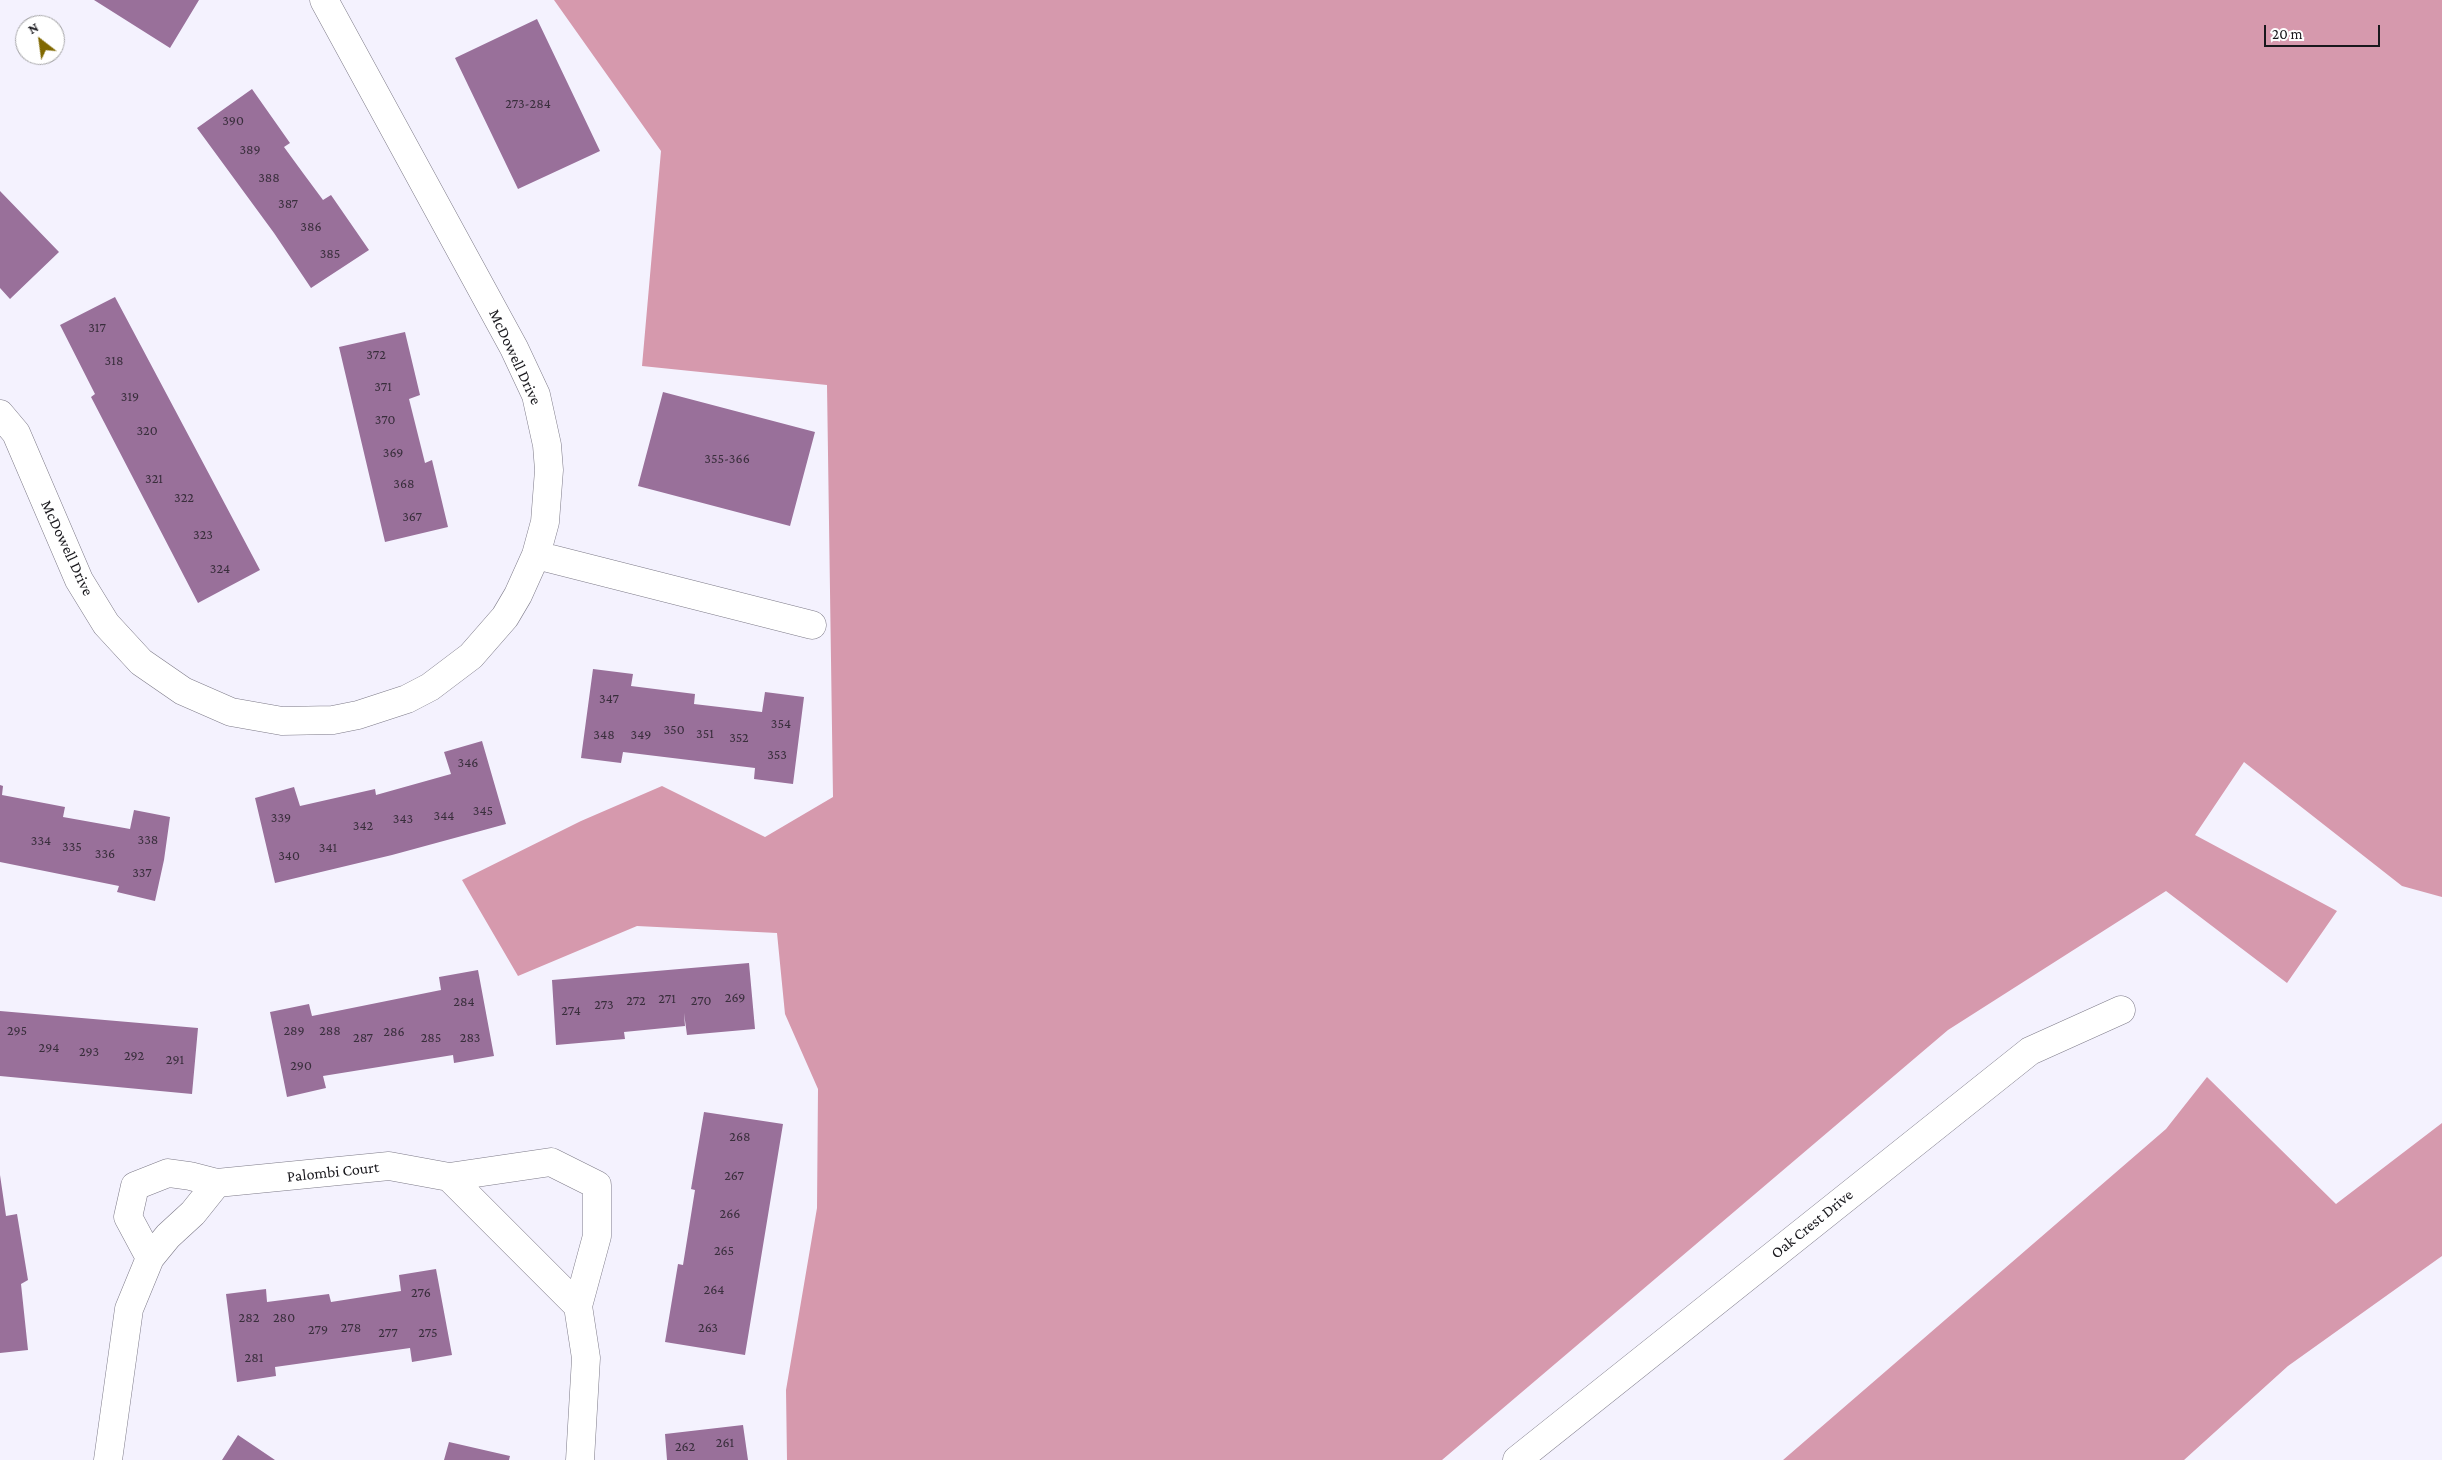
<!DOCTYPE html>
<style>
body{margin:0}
#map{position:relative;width:2442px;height:1460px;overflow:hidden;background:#f4f2fe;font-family:"Crimson Pro",serif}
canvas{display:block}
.north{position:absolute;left:15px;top:15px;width:50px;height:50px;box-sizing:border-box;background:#fff;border:1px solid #a3a3a5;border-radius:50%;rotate:330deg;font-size:14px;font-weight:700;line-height:20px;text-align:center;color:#19181d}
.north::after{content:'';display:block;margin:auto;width:18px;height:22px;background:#806800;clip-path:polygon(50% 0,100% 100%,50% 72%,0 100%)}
.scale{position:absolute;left:2264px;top:25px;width:116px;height:22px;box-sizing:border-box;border:2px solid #19181d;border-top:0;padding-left:6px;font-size:15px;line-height:18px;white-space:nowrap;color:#19181d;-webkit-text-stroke:4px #fff;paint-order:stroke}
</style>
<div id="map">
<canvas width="2442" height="1460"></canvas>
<div class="north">N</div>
<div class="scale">20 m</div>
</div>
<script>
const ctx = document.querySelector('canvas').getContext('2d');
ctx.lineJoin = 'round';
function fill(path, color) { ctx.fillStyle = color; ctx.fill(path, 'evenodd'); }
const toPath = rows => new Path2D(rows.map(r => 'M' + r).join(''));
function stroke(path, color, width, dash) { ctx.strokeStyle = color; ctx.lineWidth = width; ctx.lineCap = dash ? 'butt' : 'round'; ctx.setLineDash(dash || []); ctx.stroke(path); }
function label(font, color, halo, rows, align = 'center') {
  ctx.font = font + ' "Crimson Pro",serif'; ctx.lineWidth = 4.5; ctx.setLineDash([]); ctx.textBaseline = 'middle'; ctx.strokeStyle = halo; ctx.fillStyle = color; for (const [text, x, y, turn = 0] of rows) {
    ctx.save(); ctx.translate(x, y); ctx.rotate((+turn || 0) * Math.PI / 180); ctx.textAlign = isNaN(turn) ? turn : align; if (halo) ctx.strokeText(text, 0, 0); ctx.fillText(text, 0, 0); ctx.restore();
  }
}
const forest = toPath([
 [554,0,2442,0,2442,897,2402,886,2244,762,2195,835,2337,911,2287,983,2166,891,1948,1030,1442,1460,787,1460,786,1390,817,1208,818,1089,785,1014,777,933,637,926,518,976,462,880,581,821,662,786,765,837,833,797,827,385,642,366,661,151],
 [2207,1077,2336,1204,2442,1123,2442,1256,2288,1366,2184,1460,1783,1460,2166,1129]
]);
const building = toPath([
 [94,0,199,0,170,48],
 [537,19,600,151,518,189,455,58],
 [252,89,290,143,284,147,303,173,323,200,331,195,369,250,311,288,274,233,197,128],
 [0,191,59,252,10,299,0,288],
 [115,297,260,570,198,603,91,397,95,394,60,325],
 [405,332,420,395,409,399,425,463,432,460,448,527,385,542,339,347],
 [663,392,815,432,790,526,638,486],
 [593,669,633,674,631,686,695,694,694,704,762,712,765,692,804,697,793,784,754,779,755,768,623,752,621,763,581,758],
 [482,741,506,824,392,855,275,883,255,798,294,787,300,806,375,789,376,795,451,774,444,752],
 [0,785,3,786,2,795,65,807,63,817,130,829,134,810,170,817,164,860,155,901,117,892,119,886,0,862],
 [749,963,755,1029,687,1035,684,1013,685,1026,624,1032,625,1039,556,1045,552,980],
 [478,970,494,1056,454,1063,453,1055,323,1076,326,1088,287,1097,270,1012,309,1004,312,1016,342,1010,441,990,439,977],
 [0,1011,198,1028,192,1094,0,1076],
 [704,1112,783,1124,745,1355,665,1342,678,1264,683,1265,695,1190,691,1189],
 [0,1175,6,1216,17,1214,28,1280,21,1284,28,1350,0,1353],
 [436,1269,452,1355,412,1362,410,1348,275,1367,276,1376,237,1382,226,1294,266,1289,267,1302,329,1294,331,1302,401,1291,399,1275],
 [743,1425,748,1460,667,1460,665,1434],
 [238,1435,275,1460,222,1460],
 [449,1442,510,1456,509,1460,444,1460]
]);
const minor = toPath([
 [0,414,16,433,79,580,106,624,141,662,183,691,231,712,282,721,333,720,358,715,407,699,430,687,471,656,505,617,518,595,536,555,545,522,549,470,547,445,536,395,514,348,324,0],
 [536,555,812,625],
 [449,1177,551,1162,597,1185,597,1236,578,1306,586,1358,580,1460],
 [150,1258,128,1217,135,1186,168,1173,190,1176,217,1183],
 [108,1460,129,1309,150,1258,168,1236,193,1213,217,1183,389,1166,449,1177,578,1306],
 [1517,1460,2030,1051,2121,1010]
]);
const numberNames = [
 ["273-284",528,104],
 ["390",233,121],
 ["389",250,150],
 ["388",269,178],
 ["387",288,204],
 ["386",311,227],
 ["385",330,254],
 ["317",97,328],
 ["372",376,355],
 ["318",114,361],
 ["371",383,387],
 ["319",130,397],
 ["370",385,420],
 ["320",147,431],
 ["369",393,453],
 ["355-366",727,459],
 ["321",154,479],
 ["368",404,484],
 ["322",184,498],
 ["367",412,517],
 ["323",203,535],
 ["324",220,569],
 ["347",609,699],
 ["354",781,724],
 ["350",674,730],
 ["351",705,734],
 ["348",604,735],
 ["349",641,735],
 ["352",739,738],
 ["353",777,755],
 ["346",468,763],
 ["345",483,811],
 ["344",444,816],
 ["339",281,818],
 ["343",403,819],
 ["342",363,826],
 ["338",148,840],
 ["334",41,841],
 ["335",72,847],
 ["341",328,848],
 ["336",105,854],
 ["340",289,856],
 ["337",142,873],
 ["269",735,998],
 ["271",667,999],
 ["272",636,1001],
 ["270",701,1001],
 ["284",464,1002],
 ["273",604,1005],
 ["274",571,1011],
 ["295",17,1031],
 ["289",294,1031],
 ["288",330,1031],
 ["286",394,1032],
 ["287",363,1038],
 ["285",431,1038],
 ["283",470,1038],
 ["294",49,1048],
 ["293",89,1052],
 ["292",134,1056],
 ["291",175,1060],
 ["290",301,1066],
 ["268",740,1137],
 ["267",734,1176],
 ["266",730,1214],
 ["265",724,1251],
 ["264",714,1290],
 ["276",421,1293],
 ["282",249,1318],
 ["280",284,1318],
 ["278",351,1328],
 ["263",708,1328],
 ["279",318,1330],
 ["277",388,1333],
 ["275",428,1333],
 ["281",254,1358],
 ["261",725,1443],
 ["262",685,1447]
];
const streetNames = [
 ["McDowell Drive",515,357,65],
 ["McDowell Drive",67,548,65],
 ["Palombi Court",333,1172,-6],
 ["Oak Crest Drive",1812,1224,-39]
];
fill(forest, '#d699ad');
fill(building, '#99709a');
stroke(minor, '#7d7a88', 29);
stroke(minor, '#fff', 28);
label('14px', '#392e3c', null, numberNames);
label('16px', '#19181d', '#fff', streetNames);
</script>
